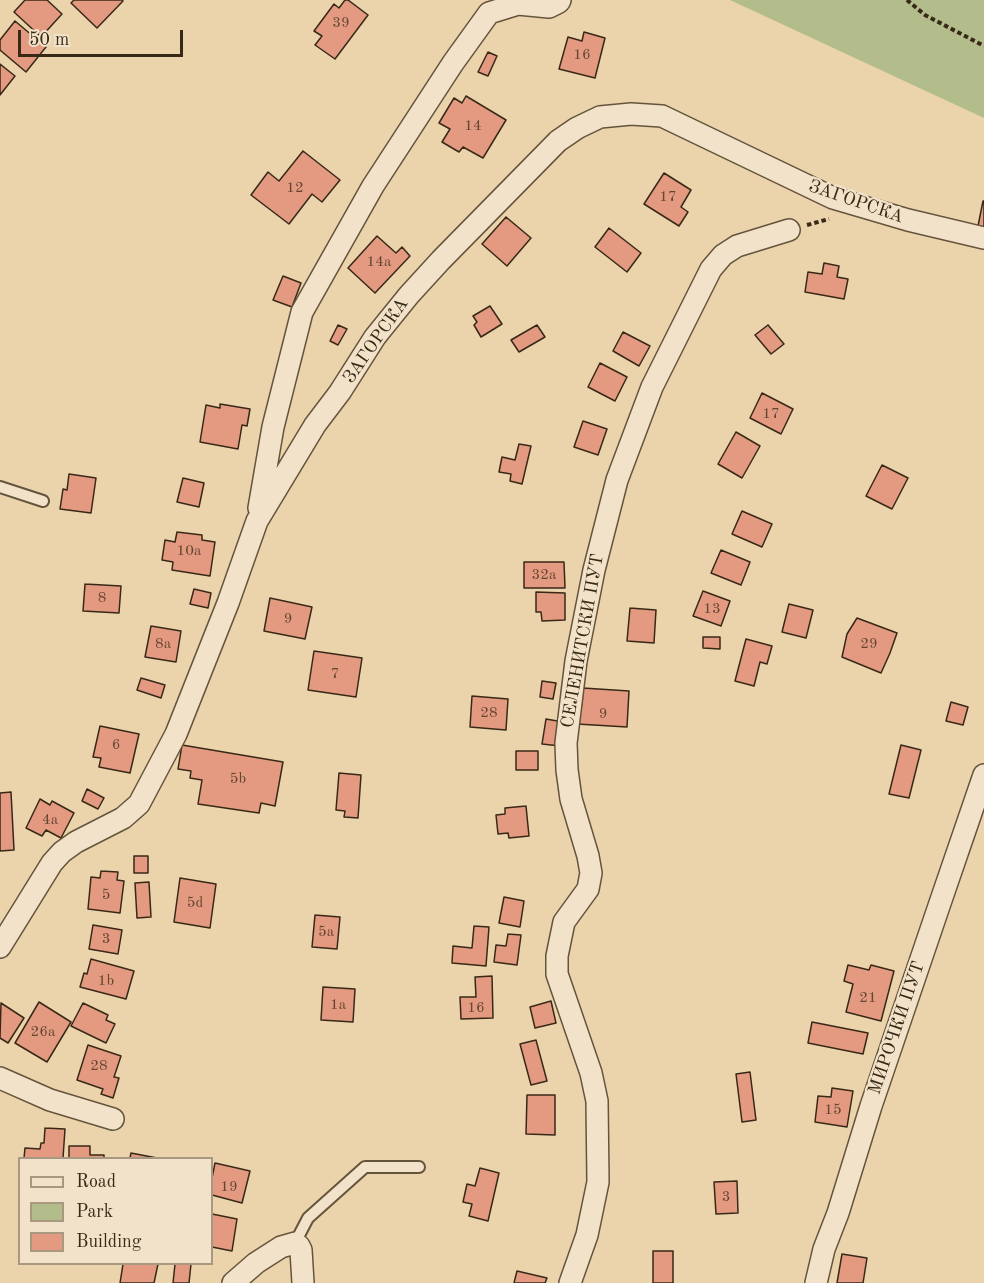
<!DOCTYPE html>
<meta charset="utf-8">
<style>
body{margin:0}
#map{position:relative;width:984px;height:1283px;overflow:hidden;background:#ebd3ac;font-family:"Old Standard TT",serif}
canvas{display:block}
.legend{position:absolute;left:18px;top:1157px;width:195px;height:108px;box-sizing:border-box;background:#f2e2c9;border:2px solid #a89882;margin:0;padding:8px 10px;list-style:none;font-size:18px;color:#382917}
.legend li{display:flex;align-items:center;gap:12px;height:30px}
.legend b{width:30px;border:2px solid #a89882}
.scale{position:absolute;left:18px;top:30px;width:165px;height:27px;box-sizing:border-box;border:3px solid #382917;border-top:0;padding-left:8px;font-size:18px;line-height:21px;white-space:nowrap;color:#382917;-webkit-text-stroke:4px #f2e2c9;paint-order:stroke}
</style>
<div id="map">
<canvas width="984" height="1283"></canvas>
<ul class="legend">
<li><b style="height:8px;background:#f2e2c9"></b>Road</li>
<li><b style="height:16px;background:#b3bd8c"></b>Park</li>
<li><b style="height:16px;background:#e39a80"></b>Building</li>
</ul>
<div class="scale">50 m</div>
</div>
<script>
const ctx = document.querySelector('canvas').getContext('2d');
ctx.lineJoin = 'round';
function fill(path, color) { ctx.fillStyle = color; ctx.fill(path, 'evenodd'); }
const toPath = rows => new Path2D(rows.map(r => 'M' + r).join(''));
function stroke(path, color, width, dash) { ctx.strokeStyle = color; ctx.lineWidth = width; ctx.lineCap = dash ? 'butt' : 'round'; ctx.setLineDash(dash || []); ctx.stroke(path); }
function label(font, color, halo, rows, align = 'center') {
  ctx.font = font + ' "Old Standard TT",serif'; ctx.lineWidth = 4.5; ctx.setLineDash([]); ctx.textBaseline = 'middle'; ctx.strokeStyle = halo; ctx.fillStyle = color; for (const [text, x, y, turn = 0] of rows) {
    ctx.save(); ctx.translate(x, y); ctx.rotate((+turn || 0) * Math.PI / 180); ctx.textAlign = isNaN(turn) ? turn : align; if (halo) ctx.strokeText(text, 0, 0); ctx.fillText(text, 0, 0); ctx.restore();
  }
}
const green = toPath([
 [730,0,984,0,984,118]
]);
const building = toPath([
 [25,0,47,0,62,14,41,37,14,12,25,0],
 [74,0,122,0,123,1,97,28,71,3,74,0],
 [345,0,348,0,368,15,335,59,315,45,322,36,314,31,334,4,339,8,345,0],
 [15,21,46,47,26,72,0,50,0,40,15,21],
 [584,32,605,38,595,78,559,69,568,37,582,41,584,32],
 [488,52,497,56,488,76,478,72,488,52],
 [0,64,15,76,0,95,0,64],
 [466,96,506,120,483,158,463,147,459,152,442,142,450,129,439,123,454,98,462,103,466,96],
 [303,151,340,180,322,202,312,194,289,224,251,195,268,172,279,181,303,151],
 [664,173,691,190,681,207,688,212,679,226,644,204,664,173],
 [983,201,984,201,984,232,977,231,983,201],
 [506,217,531,238,507,266,482,244,506,217],
 [609,228,641,253,627,272,595,247,609,228],
 [377,236,396,253,402,247,410,256,375,293,348,268,377,236],
 [824,263,839,266,837,277,848,279,844,299,805,292,808,272,822,274,824,263],
 [283,276,301,283,292,307,273,300,283,276],
 [490,306,502,324,481,337,474,325,477,322,473,316,490,306],
 [338,325,347,329,338,345,330,341,338,325],
 [537,325,545,337,519,352,511,340,537,325],
 [768,325,784,344,771,354,755,335,768,325],
 [623,332,650,346,639,366,613,351,623,332],
 [600,363,627,377,615,401,588,387,600,363],
 [762,393,793,409,781,434,750,418,762,393],
 [220,404,250,409,247,426,242,425,238,449,200,442,206,405,220,408,220,404],
 [583,421,607,429,598,455,574,447,583,421],
 [736,432,760,446,742,478,718,464,736,432],
 [519,444,531,446,522,484,510,481,511,474,499,472,502,457,515,460,519,444],
 [882,465,908,478,892,509,866,496,882,465],
 [69,474,96,478,91,513,60,509,63,489,67,490,69,474],
 [183,478,204,483,199,507,177,502,183,478],
 [742,511,772,524,762,547,732,534,742,511],
 [177,532,202,535,202,540,215,542,210,576,172,570,173,562,162,560,165,540,175,542,177,532],
 [721,550,750,562,741,585,711,573,721,550],
 [524,562,564,562,565,588,524,588,524,562],
 [85,584,121,586,119,613,83,611,85,584],
 [194,589,211,593,208,608,190,604,194,589],
 [703,591,730,601,721,626,693,616,703,591],
 [536,592,565,593,565,620,542,621,541,612,536,612,536,592],
 [270,598,312,607,305,639,264,631,270,598],
 [789,604,813,610,806,638,782,632,789,604],
 [630,608,656,610,654,643,627,641,630,608],
 [857,618,897,633,890,653,881,673,842,657,847,634,857,618],
 [151,626,181,631,176,662,145,657,151,626],
 [703,637,720,637,720,649,703,648,703,637],
 [746,639,772,646,767,664,760,662,754,686,735,681,746,639],
 [314,651,362,658,356,697,308,690,314,651],
 [141,678,165,685,161,698,137,690,141,678],
 [542,681,556,683,553,699,540,697,542,681],
 [583,688,629,691,627,727,577,724,578,705,582,705,583,688],
 [472,696,508,699,506,730,470,727,472,696],
 [951,702,968,707,963,725,946,721,951,702],
 [546,719,563,722,560,746,542,744,546,719],
 [100,726,139,734,130,773,99,767,101,758,93,757,100,726],
 [182,745,283,762,275,806,261,803,259,813,198,804,202,780,190,778,191,771,178,769,182,745],
 [901,745,921,750,909,798,889,794,901,745],
 [516,751,538,751,538,770,516,770,516,751],
 [339,773,361,775,358,818,344,817,345,811,336,810,339,773],
 [87,789,104,798,98,809,82,801,87,789],
 [11,792,14,850,0,851,0,793,11,792],
 [40,799,50,805,52,801,74,813,61,838,46,830,42,836,26,828,40,799],
 [526,806,529,836,509,838,508,833,498,834,496,815,505,814,505,808,526,806],
 [134,856,148,856,148,873,134,873,134,856],
 [101,871,118,872,117,880,124,881,120,913,88,909,91,877,100,878,101,871],
 [180,878,216,884,210,928,174,922,180,878],
 [149,882,151,917,137,918,135,883,149,882],
 [504,897,524,901,520,927,499,923,504,897],
 [315,915,340,917,337,949,312,947,315,915],
 [93,925,122,930,118,954,89,949,93,925],
 [474,926,489,927,486,966,452,963,453,946,472,948,474,926],
 [508,934,521,935,517,965,494,962,496,945,506,946,508,934],
 [91,959,134,971,126,999,80,987,84,973,87,974,91,959],
 [848,965,869,970,871,965,894,971,881,1021,846,1012,853,984,844,981,848,965],
 [492,976,493,1018,461,1019,460,997,476,997,475,977,492,976],
 [323,987,355,989,353,1022,321,1020,323,987],
 [551,1001,556,1023,535,1028,530,1007,551,1001],
 [39,1002,71,1022,47,1062,15,1043,39,1002],
 [1,1003,24,1018,8,1043,0,1038,1,1003],
 [83,1003,108,1015,106,1020,115,1024,106,1043,71,1026,83,1003],
 [812,1022,868,1033,863,1054,808,1043,812,1022],
 [536,1040,547,1081,531,1085,520,1044,536,1040],
 [88,1045,121,1056,114,1077,119,1078,113,1098,101,1094,103,1089,77,1080,88,1045],
 [750,1072,756,1120,742,1122,736,1074,750,1072],
 [832,1088,853,1091,847,1127,815,1122,818,1096,831,1097,832,1088],
 [527,1095,555,1095,555,1135,526,1134,527,1095],
 [45,1128,65,1129,63,1158,24,1158,25,1148,40,1149,41,1143,44,1143,45,1128],
 [69,1146,90,1146,90,1155,104,1155,104,1158,69,1158,69,1146],
 [131,1153,157,1158,130,1158,131,1153],
 [215,1163,250,1171,242,1203,212,1195,212,1178,215,1163],
 [480,1168,499,1173,488,1221,469,1216,472,1204,463,1202,467,1184,475,1186,480,1168],
 [737,1181,738,1213,716,1214,714,1182,737,1181],
 [212,1214,237,1219,232,1251,212,1247,212,1214],
 [653,1251,673,1251,673,1283,653,1283,653,1251],
 [842,1254,867,1258,863,1283,837,1283,842,1254],
 [123,1264,158,1264,154,1283,120,1283,123,1264],
 [175,1264,191,1264,189,1283,173,1283,175,1264],
 [517,1271,547,1278,545,1283,514,1283,517,1271]
]);
const path = toPath([
 [907,0,925,15,984,46],
 [807,225,829,219]
]);
const service = toPath([
 [0,487,43,501],
 [295,1243,308,1218,365,1167,419,1167]
]);
const minor = toPath([
 [259,508,273,427,302,312,373,186,453,63,489,13,518,4,549,7,559,2,560,0],
 [0,947,52,863,62,852,76,842,123,818,139,804,176,734,228,603,257,521,315,425,340,392,375,337,409,295,441,260,558,141,577,128,600,117,631,114,662,116,833,198,908,220,984,238],
 [0,1078,50,1100,113,1119],
 [233,1283,256,1263,281,1247,295,1243,299,1246,301,1250,303,1283],
 [570,1283,587,1235,598,1182,597,1101,591,1073,557,974,557,956,564,922,588,889,591,873,588,856,571,799,567,770,566,743,576,661,594,570,617,480,652,387,711,269,723,255,737,246,789,230],
 [816,1283,824,1249,838,1213,871,1106,939,906,984,775]
]);
const numberNames = [
 ["39",341,23],
 ["16",582,55],
 ["14",473,126],
 ["12",295,188],
 ["17",668,197],
 ["14a",379,262],
 ["17",771,414],
 ["10a",189,551],
 ["32a",544,575],
 ["8",102,598],
 ["13",712,609],
 ["9",288,619],
 ["8a",163,644],
 ["29",869,644],
 ["7",335,674],
 ["28",489,713],
 ["9",603,714],
 ["6",116,745],
 ["5b",238,779],
 ["4a",50,820],
 ["5",106,895],
 ["5d",195,903],
 ["5a",326,932],
 ["3",106,939],
 ["1b",106,981],
 ["21",868,998],
 ["1a",338,1005],
 ["16",476,1008],
 ["26a",43,1032],
 ["28",99,1066],
 ["15",833,1110],
 ["19",229,1187],
 ["3",726,1197]
];
const streetNames = [
 ["ЗАГОРСКА",856,202,19],
 ["ЗАГОРСКА",376,341,-55],
 ["СЕЛЕНИТСКИ ПУТ",583,641,-80],
 ["МИРОЧКИ ПУТ",897,1028,-71]
];
fill(green, '#b3bd8c');
fill(building, '#e39a80');
stroke(building, '#382917', 1.5);
stroke(service, '#65543c', 14);
stroke(minor, '#65543c', 24);
stroke(path, '#382917', 4, [4.5, 3]);
stroke(service, '#f2e2c9', 10);
stroke(minor, '#f2e2c9', 21);
label('15px', '#634531', null, numberNames);
label('18px', '#382917', '#f2e2c9', streetNames);
</script>
